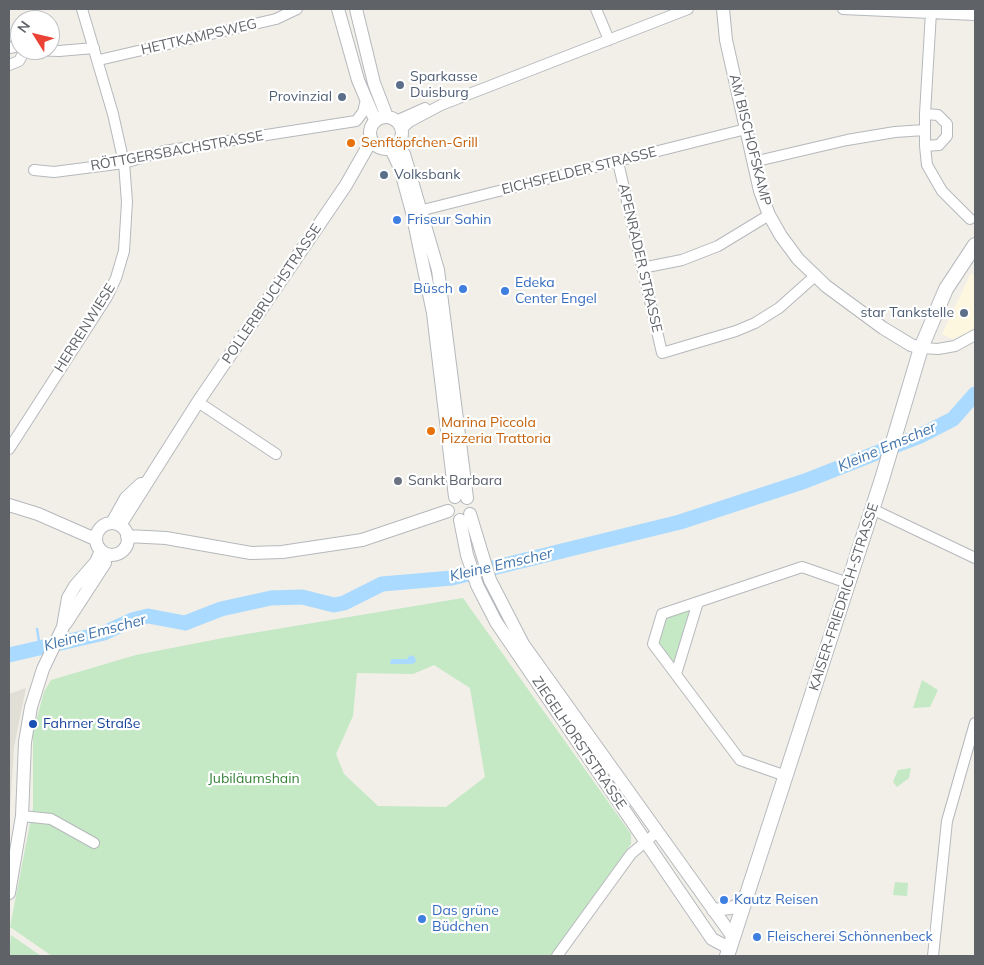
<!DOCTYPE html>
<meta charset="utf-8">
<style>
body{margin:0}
#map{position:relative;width:984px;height:965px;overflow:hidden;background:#f1efe8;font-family:Mulish,sans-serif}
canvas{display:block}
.frame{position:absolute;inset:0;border:10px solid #5f6368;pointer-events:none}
.north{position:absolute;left:10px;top:10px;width:50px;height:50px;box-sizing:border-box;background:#fff;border:1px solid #bfc1c3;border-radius:50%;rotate:306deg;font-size:14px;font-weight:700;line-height:20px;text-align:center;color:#5f6368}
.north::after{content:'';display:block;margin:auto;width:18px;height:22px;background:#ea4335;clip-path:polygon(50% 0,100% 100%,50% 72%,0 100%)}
</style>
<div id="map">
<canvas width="984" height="965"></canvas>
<div class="frame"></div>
<div class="north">N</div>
</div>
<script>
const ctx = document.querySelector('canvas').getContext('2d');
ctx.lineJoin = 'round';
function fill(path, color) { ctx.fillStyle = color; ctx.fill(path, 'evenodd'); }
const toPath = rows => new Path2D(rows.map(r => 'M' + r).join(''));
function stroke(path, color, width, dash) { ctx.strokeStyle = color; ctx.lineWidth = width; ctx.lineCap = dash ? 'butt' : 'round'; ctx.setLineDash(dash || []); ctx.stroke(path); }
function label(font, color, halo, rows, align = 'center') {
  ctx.font = font + ' Mulish,sans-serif'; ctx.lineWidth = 4.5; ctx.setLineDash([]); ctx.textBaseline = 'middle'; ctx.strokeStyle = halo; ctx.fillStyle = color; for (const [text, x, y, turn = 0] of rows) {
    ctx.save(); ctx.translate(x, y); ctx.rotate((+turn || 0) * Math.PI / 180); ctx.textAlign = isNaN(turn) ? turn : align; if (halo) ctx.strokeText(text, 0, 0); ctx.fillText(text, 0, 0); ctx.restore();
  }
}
const commercial = toPath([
 [971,273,975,275,975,330,952,339,942,334]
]);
const education = toPath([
 [26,688,14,747,9,827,9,694]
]);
const green = toPath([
 [463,598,631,834,631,844,550,956,52,956,10,927,33,808,33,732,44,692,51,680,136,655,223,638],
 [434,665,470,688,485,777,446,807,378,806,344,774,336,754,353,716,357,673,413,674],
 [693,609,674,664,659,643,667,617],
 [922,680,938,690,930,707,913,708],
 [911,768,909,778,897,787,893,782,898,770],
 [895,882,908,883,907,896,893,895],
 [11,935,41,956,9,956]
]);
const water = toPath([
 [410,655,415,657,416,662,412,664,390,664,391,659,407,659]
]);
const stream = toPath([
 [37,629,40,647]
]);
const river = toPath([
 [9,655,104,633,132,620,148,616,185,623,221,609,271,598,302,597,334,605,344,603,382,584,452,578,680,522,805,481,920,436,953,419,975,394]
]);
const minor = toPath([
 [596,9,609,40],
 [843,9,975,15],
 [9,35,14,36,18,43,15,47,9,48],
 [33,50,59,51,94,48],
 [99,60,276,19,297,9],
 [9,65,19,61,25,50],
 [925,114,931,12],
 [925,114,938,115,947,124,947,136,939,145,925,146,925,114],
 [396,121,425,108],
 [402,129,409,122,441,105,688,9],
 [925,146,927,165,942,191,970,219],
 [618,162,662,353,736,331,755,323,779,308,815,276],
 [753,162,847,140,895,132,924,130],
 [34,170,54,172,124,163,164,151,356,121,363,112,366,100],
 [415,212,746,129],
 [642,268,682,260,718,246,769,215],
 [921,348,938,349,955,346,975,335],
 [198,402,276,454],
 [9,449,107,297,116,278,124,251,127,202,124,163,113,114,82,9],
 [872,509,975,558],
 [676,674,698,602],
 [786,776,740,760,653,644,662,614,802,567,848,583],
 [22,816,51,819,94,843],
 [557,956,631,854,657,832],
 [933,956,947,821,975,723]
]);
const tertiary = toPath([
 [338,9,358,80,375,120],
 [356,9,374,83,387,117],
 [723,9,726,40,760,191,769,215,781,236,798,259,826,286,883,328,911,345,921,348],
 '370 133a16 16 0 1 1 32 0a16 16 0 1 1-32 0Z',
 [398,144,404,154,438,270,467,498],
 [391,149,400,168,412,212,433,313,455,497],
 [9,505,38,514,95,539],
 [470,514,490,580,523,644,733,937],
 [460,520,467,555,477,585,496,622,712,939,729,948],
 '96 539a16 16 0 1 1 32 0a16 16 0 1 1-32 0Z',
 [112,523,126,498,141,484],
 [120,525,198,402,346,185,371,141],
 [127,536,166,538,251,553,282,552,362,540,448,511],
 [66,623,105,563],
 [9,893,22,816,25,742,31,707,43,669,63,627,68,598,75,586,96,562,101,551],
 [713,910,731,908,745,901]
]);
const secondary = toPath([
 [727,956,882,479,921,348,946,289,975,245]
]);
const markers = [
 [400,85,5,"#5c6f8a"],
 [342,97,5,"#5c6f8a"],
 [351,143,5,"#e8710a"],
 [384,175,5,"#5c6f8a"],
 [397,220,5,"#3f7fe0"],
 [463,289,5,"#3f7fe0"],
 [505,291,5,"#3f7fe0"],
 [964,313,5,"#5c6f8a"],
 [431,431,5,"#e8710a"],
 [398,481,5,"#6b7280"],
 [33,724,5,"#1a4fb4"],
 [724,900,5,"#3f7fe0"],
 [422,919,5,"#3f7fe0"],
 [757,937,5,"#3f7fe0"]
];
const streetNames = [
 ["HETTKAMPSWEG",199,37,-13],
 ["AM BISCHOFSKAMP",750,140,76],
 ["RÖTTGERSBACHSTRASSE",177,151,-10],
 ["EICHSFELDER STRASSE",579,171,-14],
 ["APENRADER STRASSE",640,258,77],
 ["POLLERBRUCHSTRASSE",272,294,-56],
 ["HERRENWIESE",85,328,-58],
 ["KAISER-FRIEDRICH-STRASSE",844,597,-72],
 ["ZIEGELHORSTSTRASSE",579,743,56]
];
const serviceNames = [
 ["Sparkasse",410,77],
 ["Duisburg",410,93],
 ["Provinzial",332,97,"right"],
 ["Volksbank",394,175],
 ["star Tankstelle",954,313,"right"]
];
const foodNames = [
 ["Senftöpfchen-Grill",361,143],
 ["Marina Piccola",441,423],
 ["Pizzeria Trattoria",441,439]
];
const shopNames = [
 ["Friseur Sahin",407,220],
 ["Edeka",515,283],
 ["Center Engel",515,299],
 ["Büsch",453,289,"right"],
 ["Kautz Reisen",734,900],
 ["Das grüne",432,911],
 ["Büdchen",432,927],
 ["Fleischerei Schönnenbeck",767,937]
];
const worshipNames = [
 ["Sankt Barbara",408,481]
];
const transitNames = [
 ["Fahrner Straße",43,724]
];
const parkNames = [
 ["Jubiläumshain",254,779]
];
const waterNames = [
 ["Kleine Emscher",887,447,-23],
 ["Kleine Emscher",501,565,-13],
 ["Kleine Emscher",95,633,-15]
];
fill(commercial, '#fef7e0');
fill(education, '#e1ded6');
fill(green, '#c5e8c5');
fill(water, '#aadaff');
stroke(stream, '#aadaff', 2.5);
stroke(river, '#aadaff', 15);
stroke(minor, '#b5b8bc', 12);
stroke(tertiary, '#b5b8bc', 14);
stroke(secondary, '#b6babf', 16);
stroke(minor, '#fff', 10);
stroke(tertiary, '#fff', 12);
stroke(secondary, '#fff', 14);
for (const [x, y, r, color] of markers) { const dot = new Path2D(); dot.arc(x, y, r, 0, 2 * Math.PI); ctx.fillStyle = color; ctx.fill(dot); stroke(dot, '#fff', 2); }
label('14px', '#5f6368', '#fff', streetNames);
label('14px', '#4e5e75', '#fff', serviceNames, 'left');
label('14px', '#c56008', '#fff', foodNames, 'left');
label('14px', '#366cbe', '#fff', shopNames, 'left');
label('14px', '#5b616d', '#fff', worshipNames, 'left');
label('14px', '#164399', '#fff', transitNames, 'left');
label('14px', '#348238', '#fff', parkNames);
label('italic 15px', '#4174aa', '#fff', waterNames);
</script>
